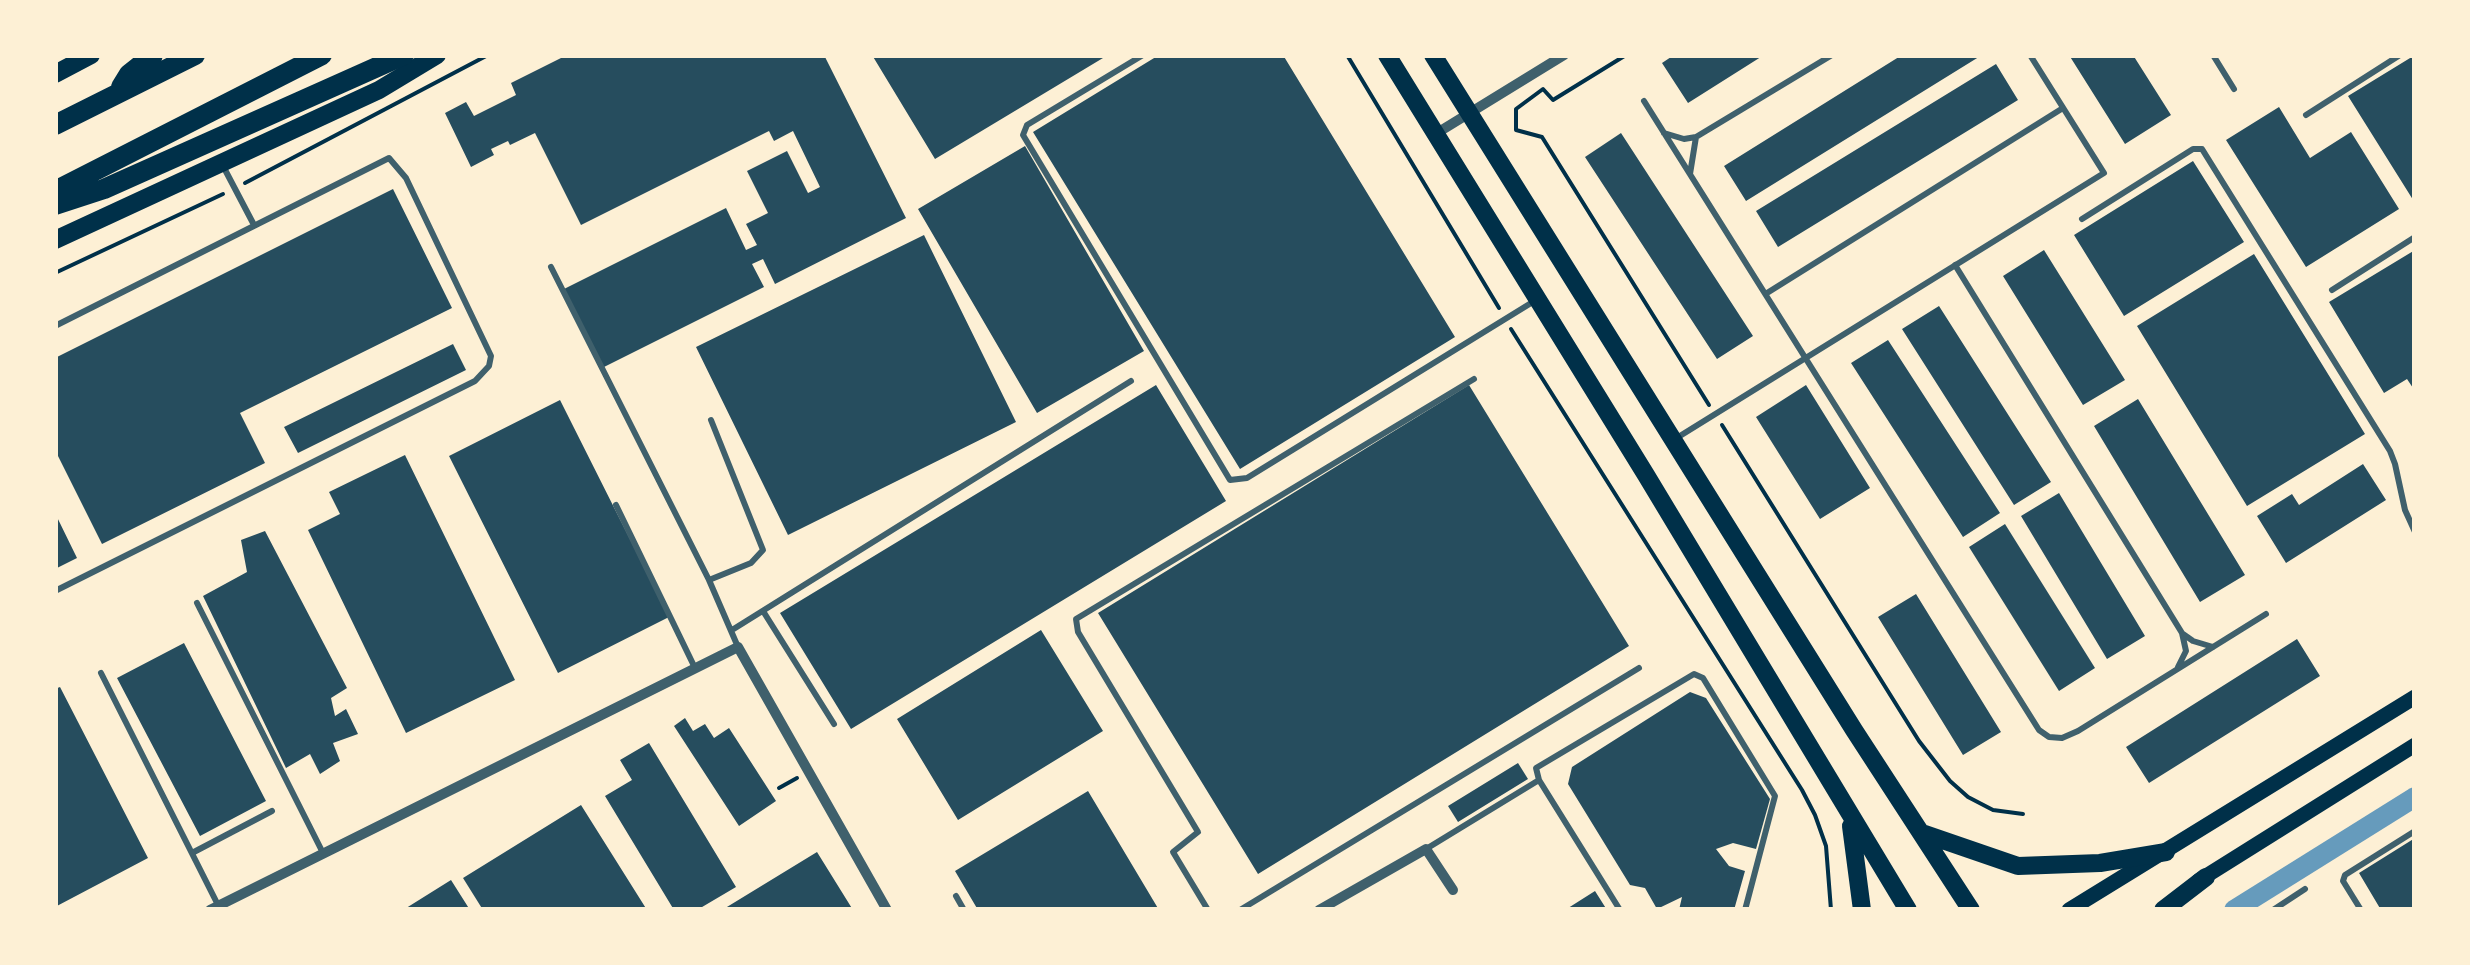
<!DOCTYPE html>
<style>
body{margin:0}
#map{position:relative;width:2470px;height:965px;overflow:hidden;background:#fdf0d5;font-family:"Asap Condensed",sans-serif}
canvas{display:block}
.frame{position:absolute;inset:0;border:58px solid #fdf0d5;pointer-events:none}
</style>
<div id="map">
<canvas width="2470" height="965"></canvas>
<div class="frame"></div>
</div>
<script>
const ctx = document.querySelector('canvas').getContext('2d');
ctx.lineJoin = 'round';
const toPath = rows => new Path2D(rows.map(r => 'M' + r).join(''));
function stroke(path, color, width, dash) { ctx.strokeStyle = color; ctx.lineWidth = width; ctx.lineCap = dash ? 'butt' : 'round'; ctx.setLineDash(dash || []); ctx.stroke(path); }
function fill(path, color) { ctx.fillStyle = color; ctx.fill(path, 'evenodd'); }
const canal = toPath([
 [2234,910,2415,797]
]);
const building = toPath([
 [567,55,824,55,906,218,775,284,763,259,752,264,764,287,602,368,564,289,726,208,746,250,757,245,746,224,768,213,747,171,787,151,808,193,820,187,793,131,774,141,769,131,581,225,535,133,510,145,508,141,491,149,494,155,471,167,445,113,466,102,474,116,516,95,511,83],
 [872,55,1101,55,1103,58,935,159],
 [1159,55,1283,55,1455,337,1240,469,1033,132],
 [1674,55,1764,55,1688,103,1662,63],
 [1902,55,1982,55,1746,201,1724,166],
 [2069,55,2133,55,2171,115,2125,144],
 [2415,55,2415,203,2348,96],
 [1996,64,2018,100,1778,247,1756,211],
 [2279,107,2310,158,2351,132,2399,209,2306,267,2226,140],
 [1621,133,1753,336,1717,359,1585,157],
 [1025,146,1144,351,1037,413,918,209],
 [2193,161,2244,242,2124,316,2074,235],
 [393,189,452,308,240,413,265,463,102,544,55,450,55,358],
 [924,235,1016,422,788,535,696,347],
 [2044,250,2125,380,2083,405,2003,276],
 [2415,250,2415,391,2407,379,2384,393,2329,302],
 [2254,254,2365,434,2247,506,2137,326],
 [1939,306,2051,482,2014,505,1902,329],
 [1888,340,2000,513,1963,537,1851,363],
 [453,344,466,370,298,453,284,427],
 [1156,385,1226,501,851,729,780,613],
 [1469,385,1629,646,1258,874,1098,613],
 [1806,385,1870,488,1820,519,1756,417],
 [2138,399,2245,575,2200,602,2094,426],
 [560,400,669,617,558,673,449,456],
 [405,455,515,680,406,733,308,530,340,514,329,492],
 [2363,464,2386,500,2286,563,2257,516,2292,494,2299,505],
 [2059,493,2145,636,2107,659,2021,516],
 [55,513,77,558,55,569],
 [2005,524,2095,668,2059,691,1969,547],
 [265,531,347,688,331,698,335,716,346,709,358,734,333,743,340,761,320,774,310,754,286,768,203,596,247,572,241,540],
 [1916,594,2001,732,1963,755,1878,617],
 [1041,630,1103,731,958,820,897,719],
 [2297,639,2320,676,2149,783,2126,747],
 [184,643,266,801,200,836,117,678],
 [60,687,148,858,55,907,55,689],
 [1690,692,1706,698,1770,799,1756,849,1733,843,1716,849,1729,866,1745,871,1734,910,1679,910,1682,897,1657,909,1645,888,1630,885,1568,784,1572,767],
 [685,718,693,731,705,724,714,738,729,728,776,801,739,826,674,726],
 [649,743,736,887,697,910,674,910,605,796,632,780,620,760],
 [1518,763,1528,779,1458,822,1448,806],
 [1088,791,1159,910,978,910,955,871],
 [581,805,647,910,483,910,463,878],
 [2415,838,2415,910,2381,910,2359,873],
 [817,852,853,910,722,910],
 [451,880,470,910,403,910],
 [1595,891,1607,910,1565,910]
]);
const path = toPath([
 [1347,55,1499,308],
 [1626,55,1553,100,1543,89,1516,109,1516,130,1542,137,1709,405],
 [245,183,488,55],
 [55,273,223,194],
 [1511,329,1802,790,1815,815,1826,846,1831,910],
 [1722,425,1919,741,1950,781,1968,797,1993,810,2023,814],
 [779,788,797,778]
]);
const service = toPath([
 [1143,55,1027,125,1023,135,1230,480,1247,478,1536,300],
 [2213,55,2234,89],
 [1644,101,2039,730,2049,737,2062,738,2078,731,2266,614],
 [2306,115,2400,55],
 [1664,133,1684,139,1696,137,1832,55],
 [222,164,254,225],
 [1690,174,1696,137],
 [2082,219,2193,149,2202,149,2390,451,2395,464,2405,510,2415,532],
 [1955,265,2182,633,2186,651,2178,667],
 [551,267,709,580,738,647],
 [2332,290,2415,237],
 [1767,293,2063,108],
 [55,326,389,158,406,178,491,356,489,366,475,381,55,591],
 [1675,439,2104,173,2030,55],
 [616,505,695,668],
 [709,580,751,563,763,550,711,420],
 [197,603,323,853],
 [763,611,834,724],
 [732,630,1131,381],
 [2183,634,2193,641,2213,647],
 [101,673,218,905],
 [1426,849,1539,780],
 [192,853,272,811],
 [956,896,964,910],
 [1208,910,1173,852,1198,832,1078,632,1076,619,1474,379],
 [1240,910,1639,668],
 [1620,910,1539,780,1536,768,1694,674,1703,678,1775,796,1745,910],
 [2273,910,2305,889],
 [2361,910,2343,881,2345,875,2415,831]
]);
const minor = toPath([
 [1437,133,1564,55],
 [210,910,738,647,887,910],
 [1319,910,1426,849,1453,890]
]);
const secondary = toPath([
 [2198,881,2415,745],
 [2069,910,2415,697]
]);
const primary = toPath([
 [1387,55,1646,475,1908,910],
 [1433,55,1854,730,1971,910],
 [55,74,91,55],
 [55,240,379,90,437,55],
 [1851,826,1862,910],
 [1922,833,2018,866,2100,863,2166,852],
 [2163,910,2206,877]
]);
const motorway = toPath([
 [121,87,129,74,153,55],
 [55,125,195,55],
 [55,191,322,55],
 [55,205,104,189,404,55]
]);
stroke(canal, '#669bbc', 20);
fill(building, '#264d5e');
stroke(path, '#003049', 4);
stroke(service, '#3f606c', 6);
stroke(minor, '#3f606c', 10);
stroke(secondary, '#003049', 15);
stroke(primary, '#003049', 18);
stroke(motorway, '#003049', 20);
</script>
